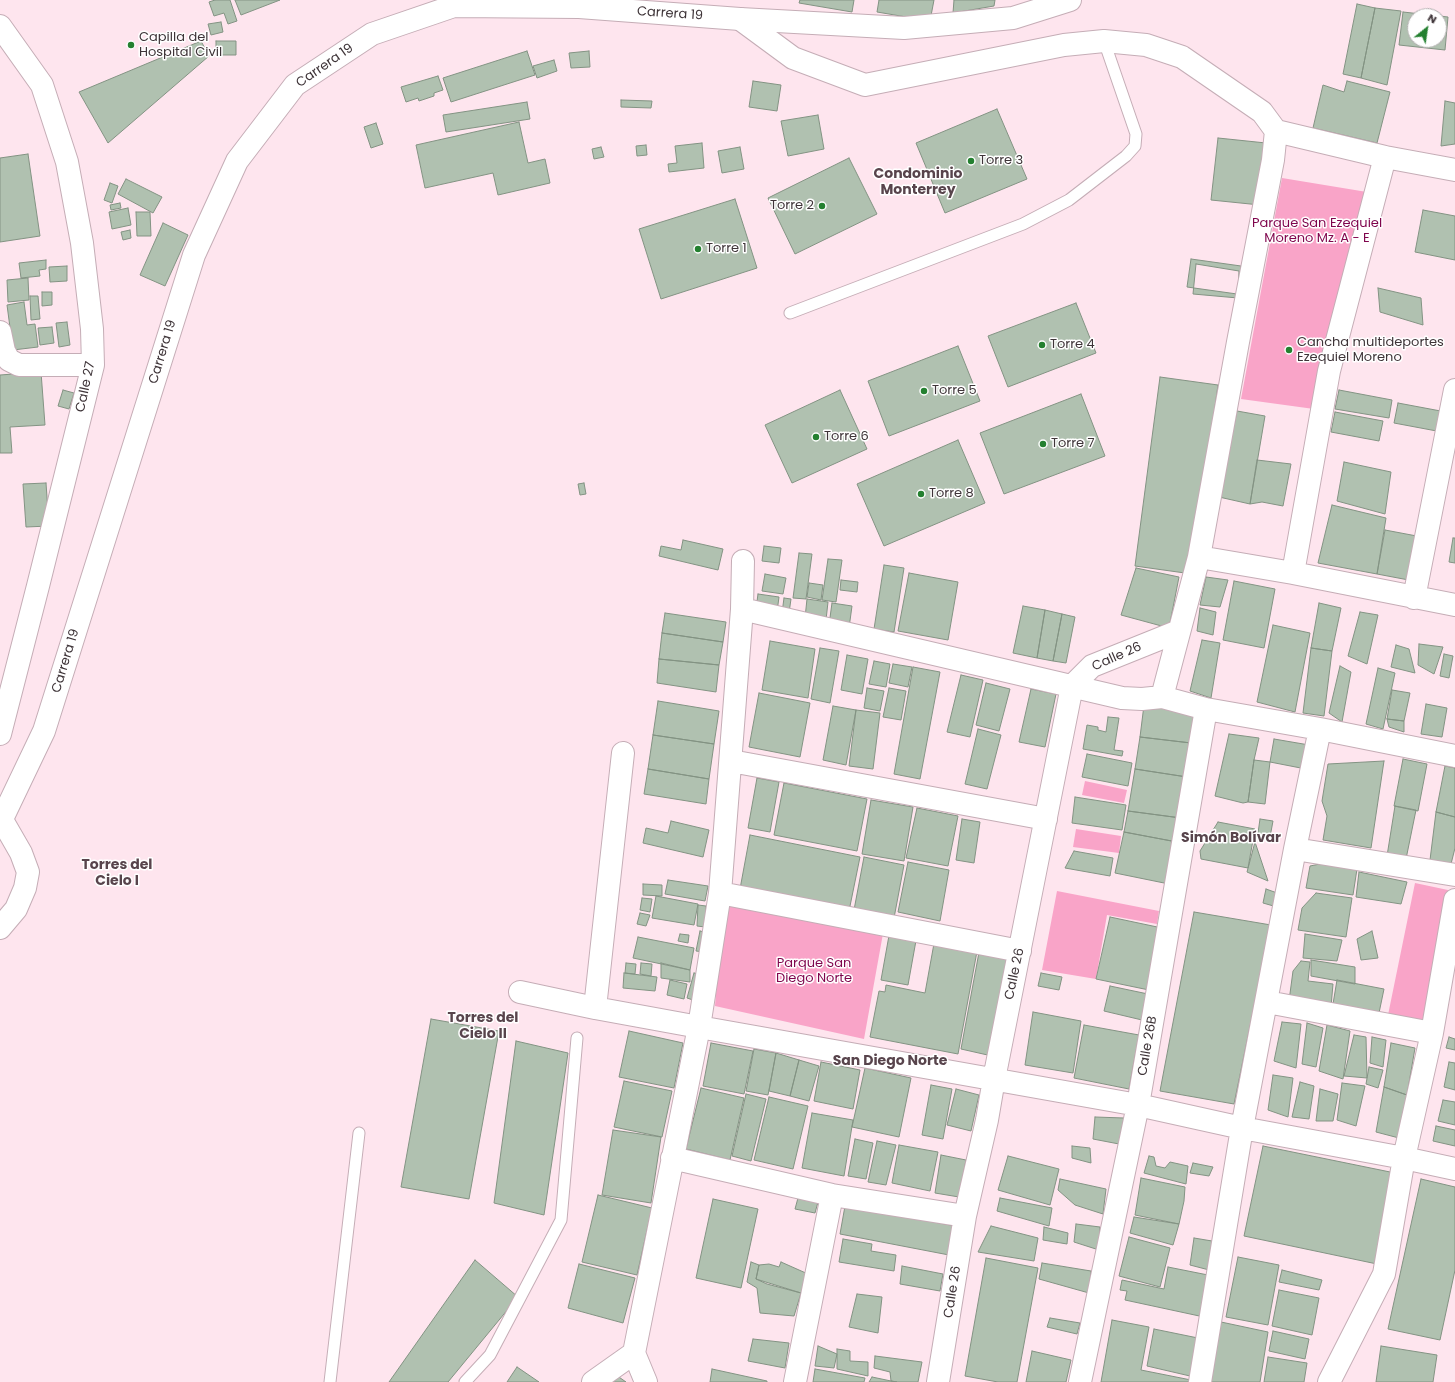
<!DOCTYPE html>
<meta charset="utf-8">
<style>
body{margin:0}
#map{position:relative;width:1455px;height:1382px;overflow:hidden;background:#fee5ee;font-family:Poppins,sans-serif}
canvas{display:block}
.north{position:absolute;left:1407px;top:8px;width:40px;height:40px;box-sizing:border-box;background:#fff;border:1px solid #b2aeaf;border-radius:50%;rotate:30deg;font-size:11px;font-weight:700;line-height:16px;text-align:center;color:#3e3438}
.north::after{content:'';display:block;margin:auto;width:14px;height:18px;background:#248030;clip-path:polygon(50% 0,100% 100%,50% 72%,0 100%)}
</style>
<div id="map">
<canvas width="1455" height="1382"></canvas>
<div class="north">N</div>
</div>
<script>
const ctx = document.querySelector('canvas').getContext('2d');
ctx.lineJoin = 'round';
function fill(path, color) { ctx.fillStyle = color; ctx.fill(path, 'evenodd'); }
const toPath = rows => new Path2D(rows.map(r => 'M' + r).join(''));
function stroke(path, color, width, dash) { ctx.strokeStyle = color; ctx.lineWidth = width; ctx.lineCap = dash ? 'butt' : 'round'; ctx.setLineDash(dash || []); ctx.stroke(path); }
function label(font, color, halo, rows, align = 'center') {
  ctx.font = font + ' Poppins,sans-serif'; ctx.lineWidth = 3; ctx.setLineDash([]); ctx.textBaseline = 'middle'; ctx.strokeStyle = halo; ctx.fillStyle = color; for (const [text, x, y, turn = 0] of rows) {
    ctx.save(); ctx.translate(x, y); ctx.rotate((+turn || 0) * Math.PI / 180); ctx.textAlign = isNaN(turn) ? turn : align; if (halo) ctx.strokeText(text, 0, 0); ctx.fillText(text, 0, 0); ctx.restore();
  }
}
const green = toPath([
 [1282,178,1373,193,1314,409,1241,399],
 [1085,781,1127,790,1124,803,1082,795],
 [1076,829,1121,836,1119,853,1073,847],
 [1415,883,1448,890,1425,1021,1388,1015],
 [1057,891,1159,911,1157,924,1107,915,1096,979,1042,970],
 [724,898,884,928,864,1039,715,1006]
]);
const building = toPath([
 [215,0,230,0,237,21,228,24,224,13,214,16,209,2,215,0],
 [235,0,280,0,241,15,235,0],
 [800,0,854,0,852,12,799,3,800,0],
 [879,0,934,0,930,21,877,12,879,0],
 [954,0,995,0,994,6,953,13,954,0],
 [1357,4,1375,8,1361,78,1343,74,1357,4],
 [1375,8,1401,11,1387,85,1361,78,1375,8],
 [1403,12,1448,17,1445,50,1399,45,1403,12],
 [1415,16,1439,16,1439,40,1415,40,1415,16],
 [221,22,223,32,211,35,208,24,221,22],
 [201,41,209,56,108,143,79,92,201,41],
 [216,41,236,41,236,55,216,55,216,41],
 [527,51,535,75,451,102,443,78,527,51],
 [589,51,590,67,571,68,569,53,589,51],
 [554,60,557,71,537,78,533,66,554,60],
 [438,76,443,90,434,93,434,96,419,101,418,98,406,102,401,87,438,76],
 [753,81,781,85,777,111,749,107,753,81],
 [1347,81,1390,92,1377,143,1313,128,1323,85,1344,92,1347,81],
 [621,100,652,101,651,108,621,107,621,100],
 [1445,101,1455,103,1455,144,1441,146,1445,101],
 [527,102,530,119,446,132,443,115,527,102],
 [997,109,1027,179,945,213,916,143,997,109],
 [818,115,824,149,788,156,781,121,818,115],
 [519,122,528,163,545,159,550,183,498,195,493,173,425,188,416,145,519,122],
 [376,123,383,144,371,148,364,127,376,123],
 [1218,138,1266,143,1260,205,1211,200,1218,138],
 [702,143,704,168,669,172,668,164,677,163,675,146,702,143],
 [646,145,647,155,637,156,636,146,646,145],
 [601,147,604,157,594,159,592,149,601,147],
 [740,147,744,169,722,173,718,151,740,147],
 [28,154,40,236,0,242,0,158,28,154],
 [849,158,877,214,795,254,768,198,849,158],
 [126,179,162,197,153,213,118,194,126,179],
 [110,183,118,186,112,203,104,200,110,183],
 [735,199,757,268,661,299,639,229,735,199],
 [120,203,121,208,111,210,110,205,120,203],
 [128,208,131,225,112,229,109,212,128,208],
 [1423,210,1455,216,1455,260,1415,252,1423,210],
 [136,212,150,212,151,236,137,236,136,212],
 [163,223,188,235,165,286,140,275,163,223],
 [130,230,131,238,123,240,121,232,130,230],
 [1191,259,1241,266,1237,294,1187,287,1191,259],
 [46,260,46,269,39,270,40,276,21,278,19,263,46,260],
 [1196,264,1239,271,1238,298,1193,294,1196,264],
 [67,266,67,281,50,282,49,267,67,266],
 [28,278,29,300,8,302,7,280,28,278],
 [1378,288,1421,298,1423,325,1380,312,1378,288],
 [42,292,52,292,52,305,42,306,42,292],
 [30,296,38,296,40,319,31,320,30,296],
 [24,302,27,325,35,324,38,347,13,350,7,305,24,302],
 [1076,303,1096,353,1008,387,988,336,1076,303],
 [67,322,70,345,59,347,56,323,67,322],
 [52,327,54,343,40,345,38,328,52,327],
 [958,346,980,401,889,436,868,381,958,346],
 [41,372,45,425,10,427,12,453,0,453,0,375,41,372],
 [1160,377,1218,385,1192,574,1135,566,1160,377],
 [63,390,74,393,69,409,58,406,63,390],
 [840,390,867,449,792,483,765,425,840,390],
 [1339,390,1392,400,1389,418,1335,409,1339,390],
 [1081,394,1105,456,1004,494,980,433,1081,394],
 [1398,403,1446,412,1442,432,1394,423,1398,403],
 [1237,411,1265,416,1250,504,1219,497,1237,411],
 [1335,412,1383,421,1379,441,1331,432,1335,412],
 [958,440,985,503,884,546,857,484,958,440],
 [1257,460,1291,464,1283,506,1262,502,1250,504,1257,460],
 [1344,462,1391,472,1385,514,1337,501,1344,462],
 [46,483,49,526,26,527,23,484,46,483],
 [584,483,586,494,580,495,578,484,584,483],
 [1332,505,1386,518,1377,574,1318,563,1332,505],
 [1385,530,1422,537,1414,581,1377,574,1385,530],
 [1453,538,1455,538,1455,563,1449,562,1453,538],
 [683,540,723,549,718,570,659,556,661,546,681,550,683,540],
 [764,546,781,548,779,563,762,561,764,546],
 [799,553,812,554,806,599,793,598,799,553],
 [828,559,842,560,836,602,822,600,828,559],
 [884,565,904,568,894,632,874,629,884,565],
 [1136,568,1179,577,1169,628,1121,615,1136,568],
 [909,573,958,582,948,640,898,631,909,573],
 [765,574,786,578,783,594,762,591,765,574],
 [1206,577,1228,580,1220,607,1200,605,1206,577],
 [841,580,858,582,857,592,840,590,841,580],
 [1234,581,1275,589,1264,648,1223,640,1234,581],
 [809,583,823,585,821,600,807,597,809,583],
 [758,594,779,597,777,612,756,609,758,594],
 [784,598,791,599,789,613,782,613,784,598],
 [807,599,828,602,826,620,805,618,807,599],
 [832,603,852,606,849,628,829,625,832,603],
 [1319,603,1341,608,1332,651,1311,648,1319,603],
 [1023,606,1045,610,1037,658,1013,653,1023,606],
 [1200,608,1216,612,1213,635,1197,631,1200,608],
 [1045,610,1062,614,1053,661,1037,658,1045,610],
 [1360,612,1378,615,1367,664,1348,656,1360,612],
 [665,613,726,622,723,642,662,633,665,613],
 [1062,614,1075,617,1066,663,1053,661,1062,614],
 [1273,625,1310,633,1295,712,1257,702,1273,625],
 [662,633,723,642,719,665,659,659,662,633],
 [1202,640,1220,643,1211,698,1190,691,1202,640],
 [770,641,815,649,808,698,762,690,770,641],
 [1419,644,1443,647,1434,674,1418,665,1419,644],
 [1396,645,1409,649,1415,673,1391,667,1396,645],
 [820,648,839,651,830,703,811,699,820,648],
 [1311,648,1332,651,1324,716,1303,713,1311,648],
 [1444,654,1453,656,1449,678,1440,676,1444,654],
 [847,655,868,659,862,694,841,690,847,655],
 [659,659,719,665,716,692,657,683,659,659],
 [874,661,890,664,886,687,869,684,874,661],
 [893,664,912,667,908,687,889,683,893,664],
 [1340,666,1351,672,1342,722,1329,713,1340,666],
 [913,667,940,672,920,779,894,774,913,667],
 [1378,668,1395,673,1383,729,1366,724,1378,668],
 [961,675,983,680,970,737,947,732,961,675],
 [986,683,1010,689,999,731,976,725,986,683],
 [867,688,884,691,880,711,864,708,867,688],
 [889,688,906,691,901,720,883,717,889,688],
 [1031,689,1056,694,1045,747,1019,742,1031,689],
 [1392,690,1410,693,1404,721,1387,719,1392,690],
 [759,693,810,703,800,757,749,747,759,693],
 [658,701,719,711,714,744,653,735,658,701],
 [1426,704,1447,708,1442,737,1421,734,1426,704],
 [1144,705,1195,713,1191,743,1140,737,1144,705],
 [833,706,856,710,846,765,823,760,833,706],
 [856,710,880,713,873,769,849,766,856,710],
 [1108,717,1119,718,1114,750,1123,751,1122,756,1083,749,1087,725,1098,727,1098,730,1106,732,1108,717],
 [1387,719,1404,721,1404,732,1389,727,1387,719],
 [978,729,1001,735,987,789,965,784,978,729],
 [1229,734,1259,738,1254,760,1248,802,1243,803,1215,796,1229,734],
 [653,735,714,744,709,779,648,769,653,735],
 [1140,737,1191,743,1187,777,1135,769,1140,737],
 [1274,739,1315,746,1311,770,1270,762,1274,739],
 [1087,754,1132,763,1128,786,1082,777,1087,754],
 [1403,759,1427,764,1418,811,1394,806,1403,759],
 [1254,760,1270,762,1265,804,1248,802,1254,760],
 [1384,761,1371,848,1323,840,1327,816,1322,801,1328,764,1384,761],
 [1445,766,1455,768,1455,817,1436,812,1445,766],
 [648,769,709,779,706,804,644,794,648,769],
 [1135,769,1187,777,1181,818,1128,811,1135,769],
 [757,778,779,782,770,832,748,828,757,778],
 [784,783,867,799,857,851,774,835,784,783],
 [1075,797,1126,805,1122,830,1072,823,1075,797],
 [871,800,913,807,904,861,862,854,871,800],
 [1395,806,1416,810,1406,859,1387,856,1395,806],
 [917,808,958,816,948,866,906,858,917,808],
 [1128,811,1181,818,1177,842,1124,832,1128,811],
 [1436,812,1455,817,1455,848,1451,864,1430,860,1436,812],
 [962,819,980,822,974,863,956,860,962,819],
 [1260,819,1273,821,1270,837,1258,833,1260,819],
 [671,821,709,830,703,857,643,843,646,828,668,833,671,821],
 [1218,822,1255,829,1248,868,1201,859,1200,851,1218,822],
 [1124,832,1177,842,1169,884,1115,873,1124,832],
 [750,835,860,857,849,911,740,889,750,835],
 [1255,842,1268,881,1247,872,1255,842],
 [1074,851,1113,858,1110,876,1065,868,1074,851],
 [864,857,904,865,894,918,854,910,864,857],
 [908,862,949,870,940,921,898,912,908,862],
 [1320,864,1357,869,1353,895,1306,888,1310,866,1320,864],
 [1359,872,1407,882,1401,904,1356,897,1359,872],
 [668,880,708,886,705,901,665,894,668,880],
 [643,884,662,885,662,896,643,895,643,884],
 [1266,889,1280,894,1277,907,1263,903,1266,889],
 [1316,893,1352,898,1346,937,1298,930,1302,908,1316,893],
 [656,896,698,904,694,925,652,918,656,896],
 [642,898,652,899,650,912,640,910,642,898],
 [698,905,706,906,705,927,697,926,698,905],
 [1194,912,1271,925,1234,1104,1160,1091,1194,912],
 [640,913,650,915,646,926,637,924,640,913],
 [1110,917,1162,928,1149,990,1096,979,1110,917],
 [890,930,917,935,908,985,881,980,890,930],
 [700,931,708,933,704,952,696,951,700,931],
 [1372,931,1378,958,1361,960,1357,939,1372,931],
 [680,934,689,935,688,943,678,941,680,934],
 [1305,934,1342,940,1337,961,1303,958,1305,934],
 [638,937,694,948,690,970,633,958,638,937],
 [935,938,978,946,958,1054,870,1037,879,991,885,992,886,985,925,993,935,938],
 [980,947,1014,955,992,1056,961,1049,980,947],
 [1311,960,1355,967,1355,984,1311,976,1311,960],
 [1301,961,1310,962,1308,981,1333,984,1331,1007,1289,1001,1293,971,1301,961],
 [626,963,636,964,635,974,625,973,626,963],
 [641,963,652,964,651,976,640,974,641,963],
 [661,963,690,970,690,982,661,978,661,963],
 [624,973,657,977,655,991,623,988,624,973],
 [694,973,703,975,696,1001,687,998,694,973],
 [1041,973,1062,977,1059,990,1038,986,1041,973],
 [670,980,687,984,684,999,667,995,670,980],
 [1337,980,1384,989,1379,1013,1333,1004,1337,980],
 [1110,986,1148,994,1142,1020,1104,1011,1110,986],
 [1033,1012,1081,1021,1073,1073,1025,1065,1033,1012],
 [431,1019,499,1031,469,1199,401,1187,431,1019],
 [1282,1022,1301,1024,1296,1068,1274,1061,1282,1022],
 [1307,1023,1323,1028,1316,1067,1302,1064,1307,1023],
 [1084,1025,1139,1035,1129,1089,1074,1078,1084,1025],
 [1327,1025,1350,1031,1343,1079,1319,1071,1327,1025],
 [629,1031,683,1043,674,1088,619,1077,629,1031],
 [1354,1035,1366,1037,1367,1078,1344,1076,1354,1035],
 [1372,1037,1386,1040,1383,1067,1370,1063,1372,1037],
 [1449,1037,1455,1039,1455,1050,1446,1048,1449,1037],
 [516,1041,568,1053,544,1215,494,1203,516,1041],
 [711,1043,753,1051,744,1094,703,1086,711,1043],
 [1391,1043,1415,1048,1407,1095,1384,1087,1391,1043],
 [754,1049,776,1053,768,1095,746,1091,754,1049],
 [776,1053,799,1060,790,1096,769,1091,776,1053],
 [799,1060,819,1066,809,1101,790,1096,799,1060],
 [821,1062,860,1070,853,1109,814,1101,821,1062],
 [1449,1062,1455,1063,1455,1090,1444,1087,1449,1062],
 [1369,1067,1383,1070,1378,1088,1366,1084,1369,1067],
 [865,1068,911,1078,899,1137,852,1127,865,1068],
 [1273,1075,1293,1078,1288,1117,1268,1110,1273,1075],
 [624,1081,672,1091,662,1137,614,1127,624,1081],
 [1300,1082,1314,1086,1309,1119,1292,1117,1300,1082],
 [1342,1083,1365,1086,1356,1126,1337,1120,1342,1083],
 [931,1085,952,1089,943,1139,922,1135,931,1085],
 [1384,1087,1407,1095,1399,1138,1376,1132,1384,1087],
 [701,1088,744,1098,730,1160,686,1149,701,1088],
 [956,1089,979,1095,971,1131,947,1125,956,1089],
 [1320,1089,1338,1094,1333,1121,1316,1121,1320,1089],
 [746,1094,766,1099,751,1161,732,1156,746,1094],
 [769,1097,808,1106,793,1169,754,1160,769,1097],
 [1443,1100,1455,1102,1455,1125,1438,1121,1443,1100],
 [812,1113,853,1120,844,1176,802,1168,812,1113],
 [1095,1117,1124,1118,1119,1144,1093,1139,1095,1117],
 [1436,1126,1455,1130,1455,1146,1433,1141,1436,1126],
 [613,1130,661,1137,651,1203,602,1195,613,1130],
 [855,1139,873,1143,866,1179,848,1176,855,1139],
 [877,1141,896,1145,886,1185,868,1182,877,1141],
 [899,1145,938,1152,930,1191,892,1183,899,1145],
 [1072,1146,1090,1148,1091,1163,1072,1158,1072,1146],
 [1263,1146,1395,1173,1377,1264,1244,1236,1263,1146],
 [941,1155,966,1160,959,1197,935,1193,941,1155],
 [1008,1156,1059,1169,1050,1205,998,1190,1008,1156],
 [1149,1156,1154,1157,1156,1166,1165,1168,1170,1162,1188,1166,1186,1184,1144,1173,1149,1156],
 [1193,1163,1213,1167,1209,1176,1190,1173,1193,1163],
 [1141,1178,1185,1187,1184,1201,1179,1224,1135,1215,1141,1178],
 [1060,1179,1106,1189,1103,1214,1075,1205,1058,1190,1060,1179],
 [1421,1179,1455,1187,1455,1270,1440,1340,1388,1329,1421,1179],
 [598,1195,652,1208,637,1275,582,1262,598,1195],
 [798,1198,818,1202,815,1213,795,1209,798,1198],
 [1000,1198,1052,1208,1049,1226,997,1211,1000,1198],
 [713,1199,758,1209,741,1288,696,1278,713,1199],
 [845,1206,956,1226,949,1255,840,1234,845,1206],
 [1134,1217,1179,1224,1173,1245,1130,1233,1134,1217],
 [1076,1224,1100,1227,1099,1250,1074,1242,1076,1224],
 [991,1226,1038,1238,1034,1261,978,1252,991,1226],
 [1044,1227,1068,1233,1067,1244,1043,1240,1044,1227],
 [1129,1237,1170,1248,1160,1287,1119,1276,1129,1237],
 [1194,1238,1218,1242,1213,1271,1190,1265,1194,1238],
 [843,1239,872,1244,871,1251,896,1255,894,1271,839,1262,843,1239],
 [1238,1257,1279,1265,1268,1325,1226,1317,1238,1257],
 [986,1258,1038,1268,1017,1382,998,1382,965,1376,986,1258],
 [475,1260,518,1297,448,1382,389,1382,475,1260],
 [751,1262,759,1265,756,1279,767,1284,801,1293,794,1316,760,1313,757,1288,747,1282,751,1262],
 [781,1262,808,1274,801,1293,756,1279,759,1265,769,1264,779,1267,781,1262],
 [1042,1263,1091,1271,1089,1293,1039,1279,1042,1263],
 [579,1264,635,1278,623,1323,568,1308,579,1264],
 [902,1266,943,1274,940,1291,900,1284,902,1266],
 [1168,1267,1213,1276,1204,1317,1125,1300,1127,1291,1120,1290,1122,1280,1164,1289,1168,1267],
 [1282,1270,1322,1280,1319,1290,1279,1282,1282,1270],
 [1279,1290,1319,1298,1312,1335,1272,1326,1279,1290],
 [857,1294,882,1297,878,1333,849,1327,857,1294],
 [1050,1318,1080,1323,1077,1334,1047,1327,1050,1318],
 [1112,1320,1149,1327,1141,1370,1191,1380,1191,1382,1101,1382,1112,1320],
 [1221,1322,1268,1332,1260,1382,1211,1382,1221,1322],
 [1154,1329,1198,1338,1190,1376,1147,1366,1154,1329],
 [1273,1331,1309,1339,1305,1359,1269,1351,1273,1331],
 [753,1339,789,1343,785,1368,748,1361,753,1339],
 [818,1346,837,1354,834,1368,815,1366,818,1346],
 [1381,1346,1437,1355,1433,1382,1376,1382,1381,1346],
 [837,1349,850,1351,850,1361,868,1362,868,1376,837,1369,837,1349],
 [1032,1351,1071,1360,1066,1382,1026,1382,1032,1351],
 [875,1356,922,1362,918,1382,897,1382,891,1381,890,1372,874,1368,875,1356],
 [1268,1357,1307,1363,1304,1382,1264,1382,1268,1357],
 [517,1367,539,1382,507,1382,517,1367],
 [712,1369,767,1381,767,1382,710,1382,712,1369],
 [815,1369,865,1378,864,1382,813,1382,815,1369],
 [616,1375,626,1382,611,1382,616,1375],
 [872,1377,891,1381,897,1382,869,1382,872,1377]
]);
const lane = toPath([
 [790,313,1023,224,1069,200,1126,156,1135,146,1136,134,1104,41],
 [330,1382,359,1133],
 [465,1382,490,1355,561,1220,577,1038]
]);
const street = toPath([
 [740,19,793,58,865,85,1064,45,1104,41,1146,45,1182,57,1262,112,1276,131,1273,160,1238,342,1199,557,1162,697],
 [0,26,42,85,67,162,82,243,92,329,93,365,38,586,0,734],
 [1276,131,1385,157,1455,170],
 [0,332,4,351,9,360,19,365,93,365],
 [1199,557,1293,573,1455,605],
 [1293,573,1329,371,1385,157],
 [1414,598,1455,390],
 [742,609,1122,698,1142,699,1162,697,1206,709,1320,729,1455,756],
 [731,761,1046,819],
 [1295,849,1455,875],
 [720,893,1020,951],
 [0,928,16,909,25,888,28,872,21,853,2,820],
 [520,992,595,1008,699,1027,1138,1105,1242,1128,1404,1158,1455,1169],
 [1267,1002,1432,1033],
 [595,1008,623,753],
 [672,1158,832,1195,965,1216],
 [593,1382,634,1353],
 [646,1382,634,1353,699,1027,720,893,742,609,743,561],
 [795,1382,832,1195],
 [938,1382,965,1216,987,1120,994,1079,1072,686,1092,666,1179,631],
 [1080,1382,1138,1105,1206,709],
 [1200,1382,1242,1128,1295,849,1320,729],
 [1329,1382,1384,1274,1404,1158,1432,1033,1455,900]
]);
const secondary = toPath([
 [0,823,44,731,194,255,237,161,295,85,372,34,454,6,579,7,740,19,904,28,1013,18,1070,0]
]);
const markers = [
 [131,45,4,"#248030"],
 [971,161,4,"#248030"],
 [822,206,4,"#248030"],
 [698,249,4,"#248030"],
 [1042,345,4,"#248030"],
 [1289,350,4,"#248030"],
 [924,391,4,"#248030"],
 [816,437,4,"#248030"],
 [1043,444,4,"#248030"],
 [921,494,4,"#248030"]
];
const streetNames = [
 ["Carrera 19",670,14,4],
 ["Carrera 19",325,66,-35],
 ["Carrera 19",163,352,-73],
 ["Calle 27",86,387,-78],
 ["Calle 26",1117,657,-24],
 ["Carrera 19",66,661,-73],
 ["Calle 26",1015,974,-78],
 ["Calle 26B",1148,1046,-80],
 ["Calle 26",953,1292,-81]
];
const poiNames = [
 ["Capilla del",139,38],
 ["Hospital Civil",139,53],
 ["Torre 3",979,161],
 ["Torre 2",814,206,"right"],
 ["Torre 1",706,249],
 ["Cancha multideportes",1297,343],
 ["Ezequiel Moreno",1297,358],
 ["Torre 4",1050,345],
 ["Torre 5",932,391],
 ["Torre 6",824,437],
 ["Torre 7",1051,444],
 ["Torre 8",929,494]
];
const parkNames = [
 ["Parque San Ezequiel",1317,224],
 ["Moreno Mz. A - E",1317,239],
 ["Parque San",814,964],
 ["Diego Norte",814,979]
];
const neighbourhoodNames = [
 ["Condominio",918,174],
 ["Monterrey",918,190],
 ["Simón Bolívar",1231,838],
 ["Torres del",117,865],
 ["Cielo I",117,881],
 ["Torres del",483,1018],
 ["Cielo II",483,1034],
 ["San Diego Norte",890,1061]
];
fill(green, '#f9a4c8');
fill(building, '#b0c1b0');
stroke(building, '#839383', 1);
stroke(lane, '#c5adb6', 13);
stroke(street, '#c5adb6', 24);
stroke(secondary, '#c5adb6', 24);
stroke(lane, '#fff', 11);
stroke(street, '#fff', 22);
stroke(secondary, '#fff', 22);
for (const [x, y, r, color] of markers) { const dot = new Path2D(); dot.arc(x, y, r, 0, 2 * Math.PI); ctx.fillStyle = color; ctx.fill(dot); stroke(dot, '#fff', 1.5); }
label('13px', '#3e3438', '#fff', streetNames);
label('13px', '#3e3438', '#fff', poiNames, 'left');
label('13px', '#7f054d', '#fff', parkNames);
label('bold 14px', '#58444c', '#fff', neighbourhoodNames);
</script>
